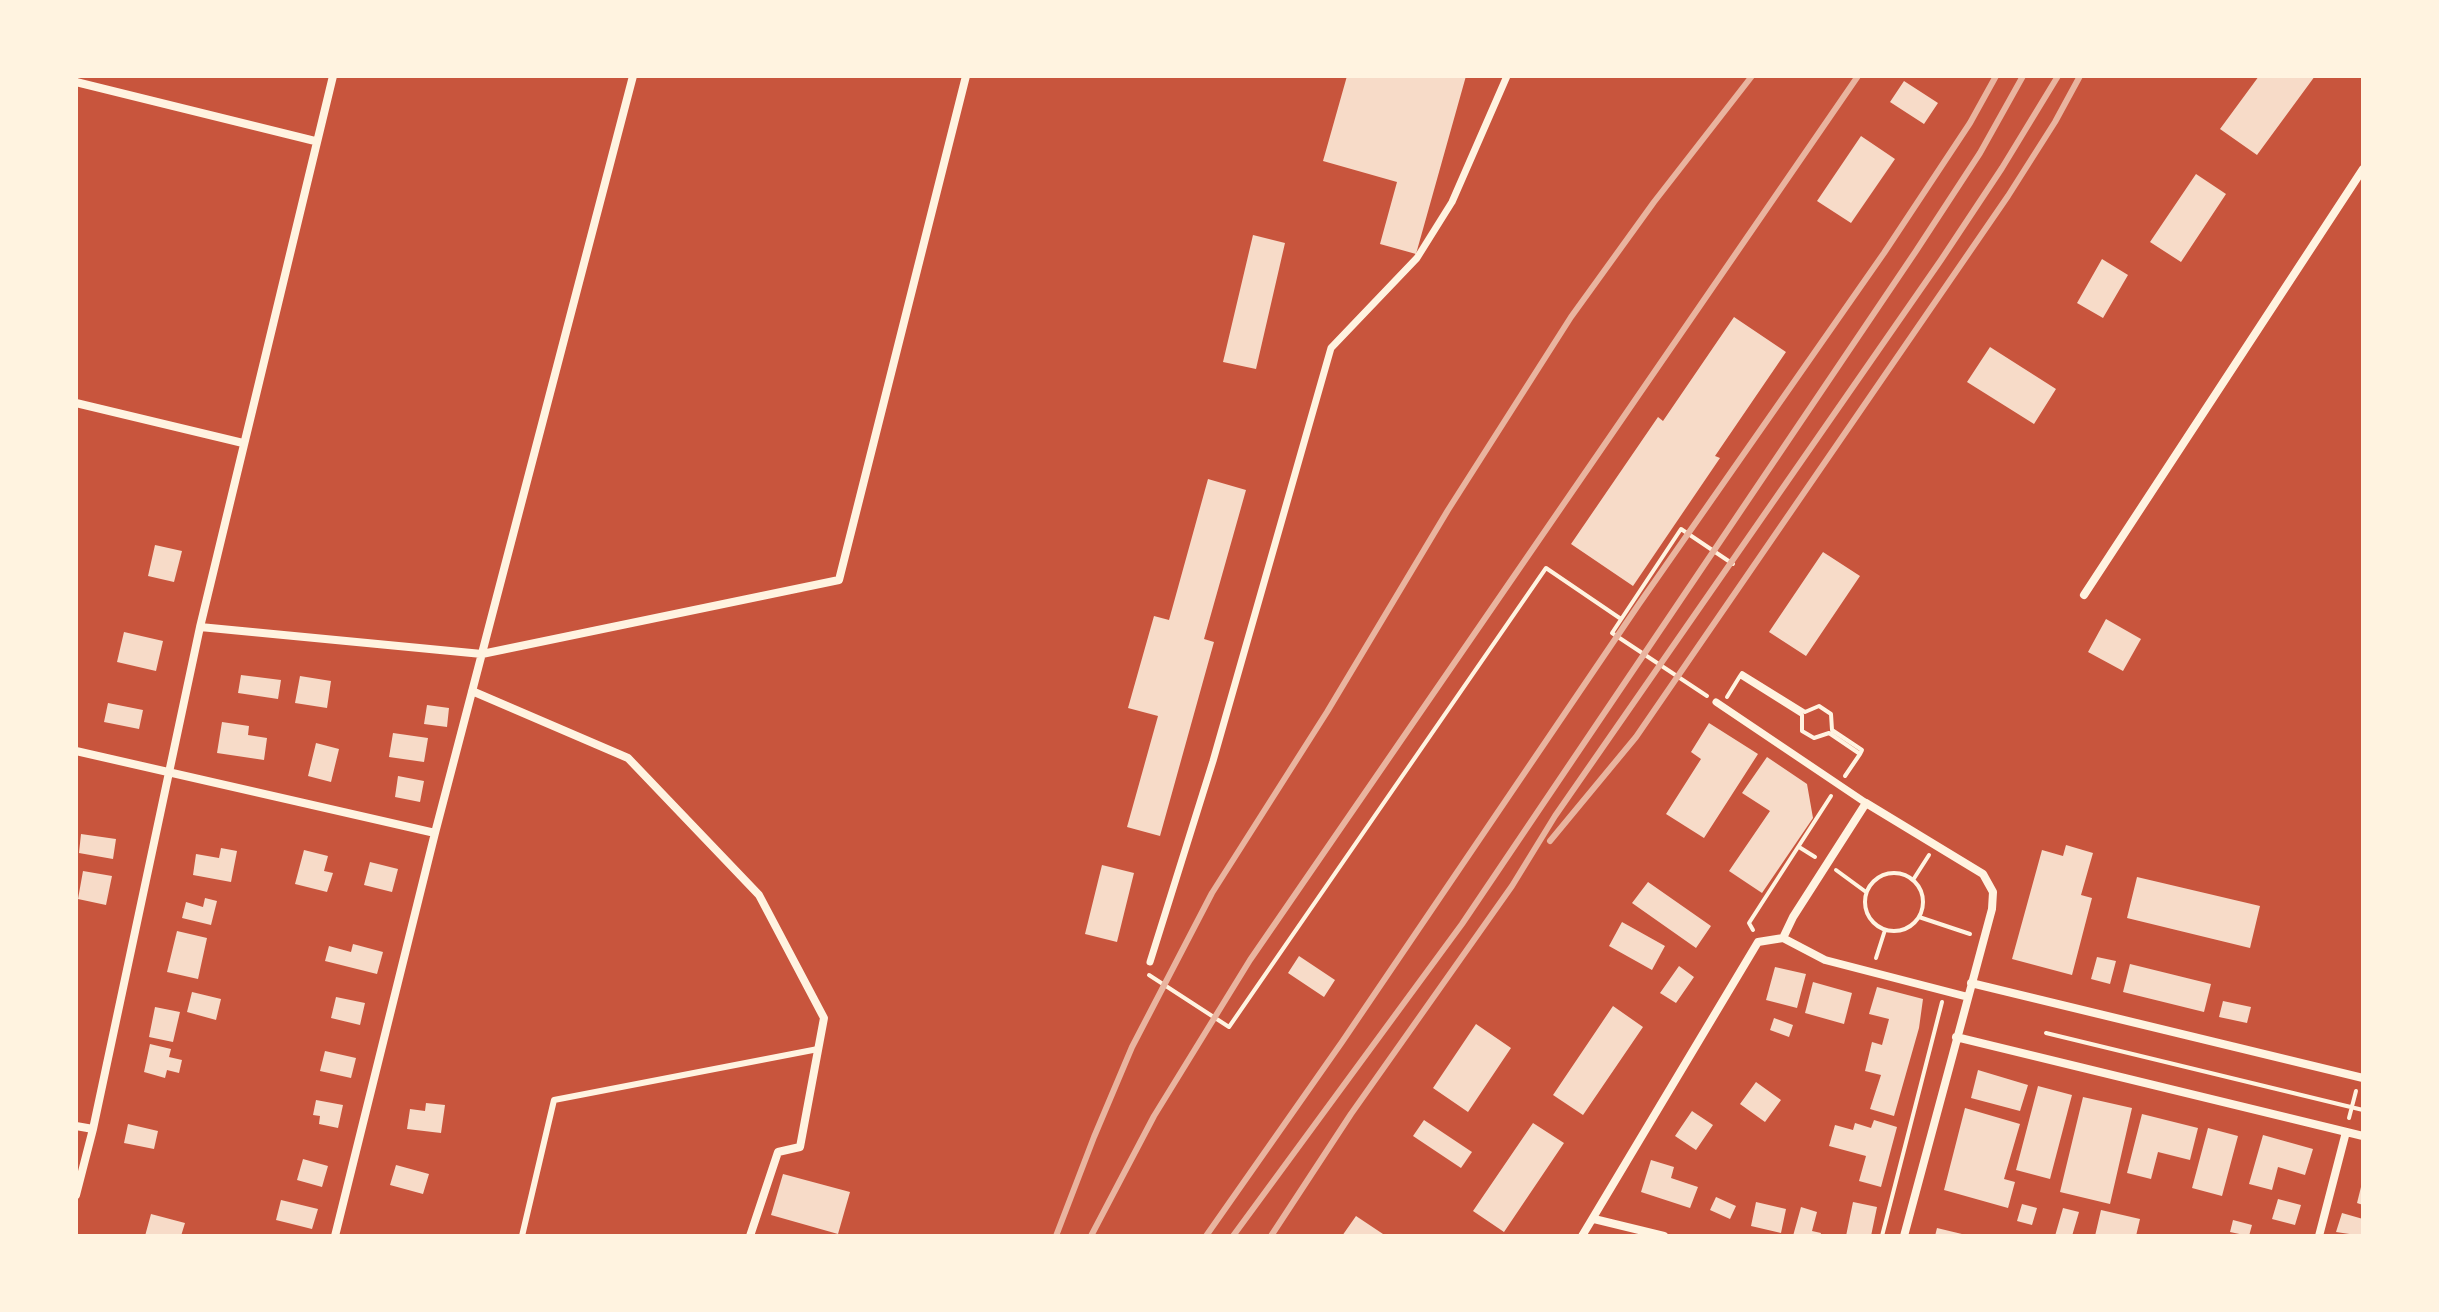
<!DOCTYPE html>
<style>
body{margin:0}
#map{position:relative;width:2439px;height:1312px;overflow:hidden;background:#c8553d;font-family:Inter,sans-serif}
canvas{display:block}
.frame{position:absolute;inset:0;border:78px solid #fff3e0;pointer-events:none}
</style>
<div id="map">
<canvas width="2439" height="1312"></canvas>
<div class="frame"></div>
</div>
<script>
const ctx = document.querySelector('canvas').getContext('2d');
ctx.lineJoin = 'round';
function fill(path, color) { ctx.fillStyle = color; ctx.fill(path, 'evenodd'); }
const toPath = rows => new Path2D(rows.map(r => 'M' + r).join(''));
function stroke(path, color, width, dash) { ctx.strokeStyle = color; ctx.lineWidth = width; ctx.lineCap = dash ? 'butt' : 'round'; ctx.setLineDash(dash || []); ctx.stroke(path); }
const building = toPath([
 [1347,76,1466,76,1416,254,1380,244,1397,182,1323,161],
 [2259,76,2315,76,2257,155,2220,129],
 [1904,81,1938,103,1924,124,1890,102],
 [1861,136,1895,159,1851,223,1817,201],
 [2196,174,2226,194,2181,262,2150,242],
 [1253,235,1285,243,1256,369,1223,362],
 [2102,259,2128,275,2103,318,2077,303],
 [1734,317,1786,352,1715,456,1720,458,1633,586,1571,544,1658,417,1663,421],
 [1990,347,2056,389,2034,424,1967,382],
 [1208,479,1246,490,1204,639,1214,642,1160,836,1127,827,1158,716,1128,708,1154,616,1169,620],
 [155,545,182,551,174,582,148,576],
 [1823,552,1860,576,1806,656,1769,632],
 [2106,619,2141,639,2123,671,2088,652],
 [124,632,163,641,156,671,117,662],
 [241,675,281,680,278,699,238,693],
 [300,676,331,681,327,708,295,703],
 [108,703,143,710,139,729,104,722],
 [427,705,449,708,447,727,424,724],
 [222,722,249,726,248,735,267,738,264,760,217,753],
 [1709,723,1758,754,1704,838,1666,814,1701,759,1691,752],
 [393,733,428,738,424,762,389,757],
 [316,743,339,749,331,782,308,776],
 [1767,757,1807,784,1813,818,1762,893,1729,871,1770,811,1742,793],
 [398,776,424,781,420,802,395,797],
 [81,834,116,839,113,859,79,853],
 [2066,845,2093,853,2081,895,2092,898,2072,975,2012,959,2042,850,2063,856],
 [221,848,237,851,231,882,193,875,196,854,219,858],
 [304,850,328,856,324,871,333,873,327,892,295,884],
 [370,862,398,869,392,892,364,885],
 [1102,865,1134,873,1117,942,1085,934],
 [83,871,112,876,106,905,78,899],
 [2137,877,2260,906,2250,948,2127,918],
 [1648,882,1711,926,1696,948,1632,903],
 [205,898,217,901,211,925,182,918,186,902,203,907],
 [1622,922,1665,946,1652,970,1609,946],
 [177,931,207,938,198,979,167,972],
 [353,944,383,952,377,974,325,961,329,946,351,952],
 [1299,956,1335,980,1324,997,1288,973],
 [2097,957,2116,961,2110,984,2091,979],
 [2130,964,2211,984,2204,1012,2123,992],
 [1679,966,1694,977,1676,1003,1660,993],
 [1775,967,1806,974,1797,1008,1766,1000],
 [1813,982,1852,993,1844,1024,1805,1013],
 [1877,987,1923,999,1919,1028,1894,1116,1870,1109,1881,1075,1865,1071,1872,1042,1882,1045,1889,1019,1869,1014],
 [192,992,221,999,216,1020,187,1012],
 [336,997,365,1003,360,1025,331,1018],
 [2223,1001,2251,1007,2247,1023,2219,1017],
 [1613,1006,1643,1027,1583,1115,1553,1095],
 [155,1007,180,1012,173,1042,149,1037],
 [1774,1018,1793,1025,1789,1037,1770,1030],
 [1476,1024,1511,1048,1468,1112,1433,1088],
 [150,1044,171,1049,169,1057,182,1060,179,1073,167,1070,165,1078,144,1072],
 [325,1051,356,1058,351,1078,320,1071],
 [1978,1070,2028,1085,2020,1111,1971,1098],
 [1756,1082,1781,1100,1765,1122,1740,1104],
 [2038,1086,2072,1095,2050,1179,2016,1170],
 [2083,1097,2132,1108,2110,1204,2060,1192],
 [316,1100,343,1105,338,1128,319,1124,320,1116,313,1115],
 [426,1103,445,1105,441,1133,407,1129,410,1109,425,1111],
 [1965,1108,2020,1124,2004,1179,2015,1182,2008,1208,1944,1190],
 [1692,1111,1713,1125,1696,1150,1675,1136],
 [2142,1114,2198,1128,2190,1160,2158,1152,2151,1179,2127,1173],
 [1424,1120,1472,1152,1461,1168,1413,1136],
 [1874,1120,1897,1127,1881,1187,1859,1181,1866,1156,1829,1146,1835,1125,1853,1130,1855,1123,1871,1128],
 [1533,1123,1564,1143,1504,1232,1473,1211],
 [128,1124,158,1131,154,1149,124,1143],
 [2208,1128,2238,1136,2222,1196,2192,1188],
 [2263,1135,2313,1149,2305,1175,2278,1167,2272,1190,2249,1184],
 [303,1159,328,1166,322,1187,297,1180],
 [1651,1160,1674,1167,1671,1178,1698,1187,1690,1208,1641,1192],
 [396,1165,429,1174,423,1194,390,1185],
 [783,1174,850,1192,838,1234,771,1215],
 [2362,1183,2363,1183,2363,1205,2357,1203],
 [1716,1197,1736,1206,1730,1219,1710,1210],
 [2278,1199,2301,1205,2295,1225,2272,1219],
 [281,1200,318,1209,312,1229,276,1220],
 [1756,1202,1786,1209,1781,1233,1751,1226],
 [1853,1202,1877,1207,1871,1236,1846,1236],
 [2022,1204,2037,1208,2032,1225,2017,1221],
 [1801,1207,1817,1212,1812,1231,1821,1233,1820,1236,1793,1236],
 [2063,1208,2079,1212,2072,1236,2055,1236],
 [2101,1210,2140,1219,2136,1236,2095,1236],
 [2342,1213,2363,1219,2363,1236,2336,1232],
 [151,1214,185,1223,181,1236,145,1236],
 [1356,1216,1386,1236,1342,1236],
 [2233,1220,2252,1225,2249,1236,2230,1232],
 [1937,1228,1966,1235,1965,1236,1935,1236]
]);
const path = toPath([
 [1740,676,1742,673,1805,712,1819,706,1831,714,1832,730,1862,750,1860,754],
 [1707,696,1612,633,1681,529,1733,564],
 [1727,697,1740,676,1802,715,1802,731,1814,738,1829,733,1860,754,1845,776],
 [1799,847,1815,857],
 [1836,870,1866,892],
 '1865 902a29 29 0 1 1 58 0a29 29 0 1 1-58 0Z',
 [1913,880,1929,855],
 [1919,917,1970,934],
 [1753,930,1749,923,1831,796],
 [1876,958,1885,930],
 [1149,975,1229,1027,1546,568,1621,619],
 [2046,1033,2363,1110],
 [2349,1118,2356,1091],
 [1882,1236,1942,1002]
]);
const service = toPath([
 [522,1236,554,1100,818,1049]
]);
const pedestrian = toPath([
 [1716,702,1866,803],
 [1150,962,1213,761,1331,348,1417,258,1452,202,1507,76]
]);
const minor = toPath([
 [76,82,315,141],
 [76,403,243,443],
 [2084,595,2363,169],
 [200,627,482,654,839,580,966,76],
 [472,691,628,758,759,895,824,1018,800,1147,778,1152,750,1236],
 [76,751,435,833],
 [1783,938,1793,917,1866,803,1983,874,1993,892,1992,909,1904,1236],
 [1783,938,1825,960,1968,997],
 [1971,983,2363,1078],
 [1956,1037,2363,1136],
 [76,1126,93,1129],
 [76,1195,93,1129,200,627,333,76],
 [1594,1219,1664,1236],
 [335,1236,435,833,633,76],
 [1582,1236,1758,942,1783,938],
 [2319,1236,2346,1132]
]);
const rail = toPath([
 [1550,841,1636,737,2008,196,2055,122,2080,76],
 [1056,1236,1094,1137,1132,1047,1212,893,1327,712,1448,510,1571,317,1654,202,1752,76],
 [1091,1236,1154,1116,1250,960,1858,76],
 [1206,1236,1342,1042,1639,604,1884,253,1970,123,1996,76],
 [1233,1236,1462,924,1916,251,1980,153,2023,76],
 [1271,1236,1351,1114,1512,886,1555,816,1941,260,2002,168,2058,76]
]);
fill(building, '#f7dbc8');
stroke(path, '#fff3e0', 4);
stroke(service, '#fff3e0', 6);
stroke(pedestrian, '#fff3e0', 7);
stroke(minor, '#fff3e0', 8);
stroke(rail, '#e9b49f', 6);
</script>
